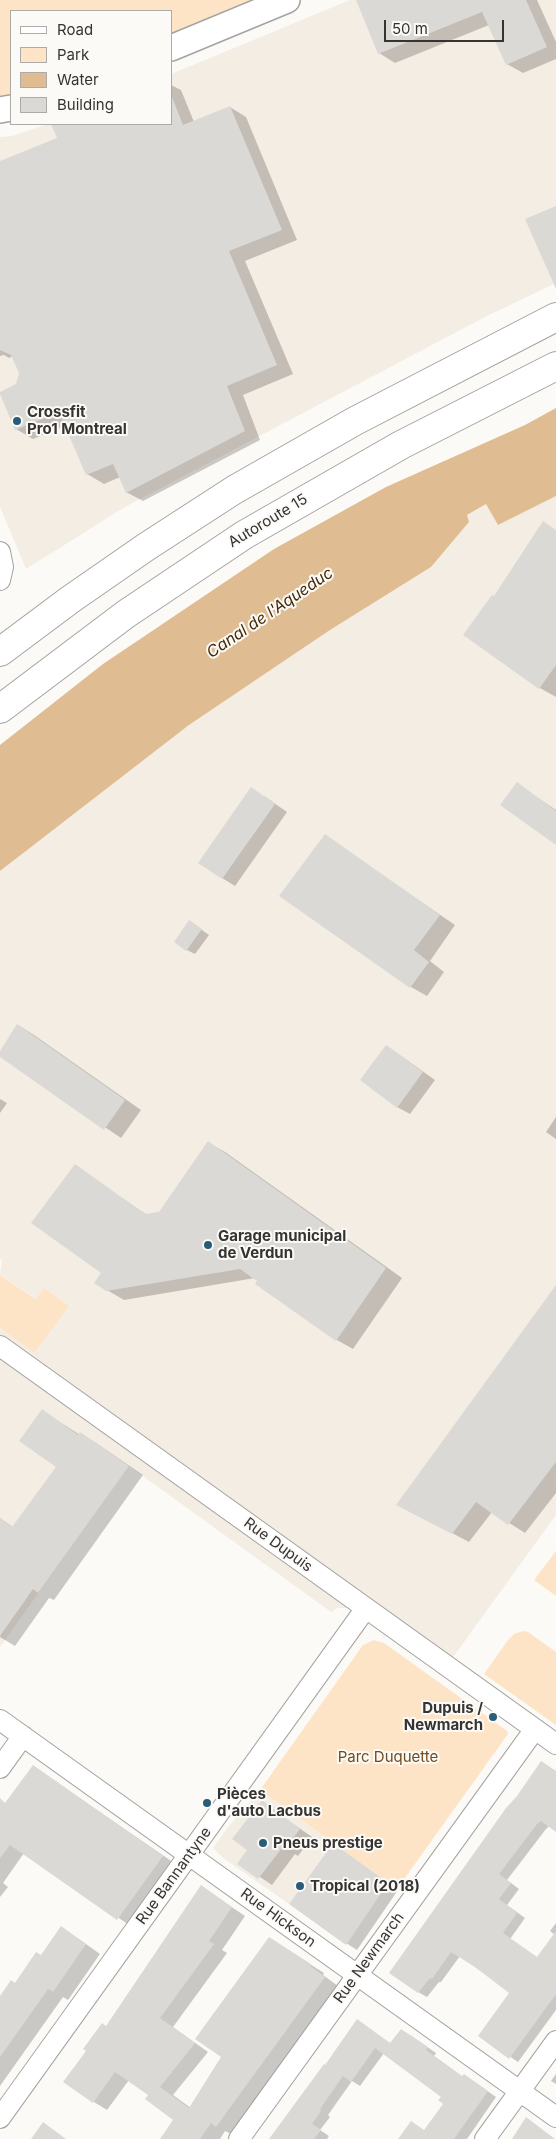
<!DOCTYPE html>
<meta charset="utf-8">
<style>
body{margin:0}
#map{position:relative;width:556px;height:2139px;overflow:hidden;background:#fcfaf7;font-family:Inter,sans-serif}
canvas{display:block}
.legend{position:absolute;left:10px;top:10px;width:162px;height:115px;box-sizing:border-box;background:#fcfaf7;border:1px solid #acaba9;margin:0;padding:6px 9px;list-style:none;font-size:15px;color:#353433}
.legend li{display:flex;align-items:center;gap:10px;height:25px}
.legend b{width:25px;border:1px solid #acaba9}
.scale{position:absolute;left:384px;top:20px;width:120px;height:22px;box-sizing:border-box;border:2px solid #353433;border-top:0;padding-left:6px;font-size:15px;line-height:18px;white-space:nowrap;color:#353433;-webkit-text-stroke:4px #fcfaf7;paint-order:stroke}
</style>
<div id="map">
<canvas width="556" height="2139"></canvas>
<ul class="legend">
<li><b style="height:6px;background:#fff"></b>Road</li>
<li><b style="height:14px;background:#fde4c6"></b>Park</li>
<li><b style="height:14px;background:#dfbc91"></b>Water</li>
<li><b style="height:14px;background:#dbd9d6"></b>Building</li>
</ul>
<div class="scale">50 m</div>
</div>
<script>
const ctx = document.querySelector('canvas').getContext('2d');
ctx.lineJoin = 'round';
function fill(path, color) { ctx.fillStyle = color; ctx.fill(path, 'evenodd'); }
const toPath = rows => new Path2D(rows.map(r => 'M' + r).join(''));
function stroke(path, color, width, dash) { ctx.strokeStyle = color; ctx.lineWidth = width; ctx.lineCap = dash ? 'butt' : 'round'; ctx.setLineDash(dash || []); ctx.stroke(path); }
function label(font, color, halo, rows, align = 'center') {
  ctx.font = font + ' Inter,sans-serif'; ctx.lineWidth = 4; ctx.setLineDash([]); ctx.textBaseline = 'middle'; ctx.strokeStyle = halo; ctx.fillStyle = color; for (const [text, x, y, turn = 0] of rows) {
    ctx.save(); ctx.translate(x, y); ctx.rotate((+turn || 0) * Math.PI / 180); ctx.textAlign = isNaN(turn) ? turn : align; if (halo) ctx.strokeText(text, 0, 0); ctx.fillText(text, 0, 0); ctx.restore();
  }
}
const built = toPath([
 [350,0,556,0,556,283,485,317,125,507,26,569,0,507,0,137,12,136,48,124,171,124,171,74],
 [556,496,556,1515,451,1660,366,1608,338,1608,331,1612,129,1466,0,1647,0,1328,34,1353,37,1299,0,1275,2,1260,0,1259,0,871,189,725,330,630,431,567,469,522,466,516,486,504,498,525],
 [260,1790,333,1843,289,1904,223,1858,213,1848,225,1831]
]);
const green = toPath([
 [0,0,256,0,171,34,171,11,11,11,11,97,0,99],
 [0,1275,36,1299,44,1288,69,1306,34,1353,0,1328],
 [556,1551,556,1596,534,1580],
 [523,1631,528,1632,556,1652,556,1725,484,1674,508,1640,514,1634],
 [374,1640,384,1643,507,1731,508,1734,397,1889,260,1790,363,1645]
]);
const water = toPath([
 [556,408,556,496,498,525,486,504,467,515,469,522,431,567,330,630,189,725,0,871,0,745,103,664,274,549,386,487,525,425]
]);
const shadow = toPath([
 [360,0,537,0,556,42,556,59,523,73,507,64,489,25,395,63,379,53],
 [171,85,181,90,194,122,230,107,246,117,297,240,245,261,293,374,243,395,260,440,143,501,126,492,120,477,104,484,87,474,66,425,33,439,16,429,17,385,20,373,13,356,9,358,4,355,0,356,0,162,58,138,53,124,171,124],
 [556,530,556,697,540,688,495,598],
 [517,784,556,810,556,844],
 [264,796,287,812,235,886,222,878],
 [325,836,455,925,430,961,444,972,427,996,411,987,281,896],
 [198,927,209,935,195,954,187,950],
 [18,1025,34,1035,141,1110,121,1138,0,1056],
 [387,1046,435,1080,410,1114,397,1107],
 [0,1099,7,1103,0,1113],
 [556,1117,556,1139,546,1132],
 [209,1143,225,1152,402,1278,353,1349,337,1340,255,1278,124,1300,95,1283,103,1273,75,1166,147,1215,160,1213],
 [556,1287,556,1493,525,1533,492,1512,469,1542,414,1513],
 [43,1411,80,1435,81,1434,96,1443,143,1475,54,1600,49,1598,15,1646,0,1637,0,1518,14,1528,58,1467],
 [33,1766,177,1865,132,1927,24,1853,3,1883,8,1887,0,1897,0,1813],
 [556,1772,556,1828,549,1826,546,1829,507,1880,519,1889,507,1905,525,1918,510,1939,538,1958,555,1935,550,1931,556,1923,556,2010,518,2062,480,2036,511,1993,460,1956,441,1982,439,1982,427,1997,418,1992],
 [262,1802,312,1837,298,1856,295,1854,272,1885,239,1863,249,1850],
 [334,1844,398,1890,357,1950,346,1943],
 [202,1887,245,1916,222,1950,227,1953,173,2027,208,2052,173,2095,191,2108,223,2057,283,1947,324,1973,323,1975,338,1986,231,2134,225,2131,220,2139,161,2139,175,2119,150,2095,129,2080,107,2110,94,2102,106,2027],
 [76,1937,100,1954,68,2000,63,1997,0,2086,0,1998,42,1956],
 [357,2020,391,2044,410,2035,436,2053,434,2056,463,2077,473,2081,496,2097,467,2139,401,2139,425,2131,445,2104,442,2097,384,2053,360,2086,352,2081,328,2115,330,2117,320,2130,329,2136,327,2139,271,2139,326,2066],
 [556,2074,556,2084,551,2081]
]);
const building = toPath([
 [356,0,526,0,547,47,506,65,482,12,378,54],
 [172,97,183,125,230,106,282,230,229,251,277,365,227,386,245,431,126,493,113,464,86,475,59,412,15,430,0,394,0,392,16,384,19,373,11,355,0,350,0,161,57,138,51,124,171,124],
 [556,206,556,289,525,219],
 [543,521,556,530,556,665,539,689,463,635,492,595,494,596],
 [517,782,556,811,556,845,500,805],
 [251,787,275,804,222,879,198,863],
 [325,834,440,915,414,950,429,962,410,988,279,896],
 [189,920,202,929,186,951,174,942],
 [17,1024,125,1100,104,1130,0,1057,0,1051],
 [386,1045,423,1072,397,1108,360,1080],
 [208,1141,386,1268,336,1341,255,1284,257,1281,240,1269,106,1291,94,1283,101,1273,31,1223,75,1164,145,1214,159,1212],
 [556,1285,556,1462,508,1525,476,1502,452,1534,396,1505],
 [42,1409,78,1435,80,1432,129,1466,38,1593,33,1589,0,1636,0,1518,12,1527,56,1467,19,1441],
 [541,1761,556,1771,556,1832,541,1821,537,1824,499,1874,511,1883,499,1899,517,1913,503,1933,537,1957,556,1931,556,1994,509,2059,478,2036,509,1993,475,1967,451,1952,432,1979,430,1978,418,1993,389,1973,506,1808,517,1796],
 [33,1765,163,1856,117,1920,10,1845,0,1858,0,1798,5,1803],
 [262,1800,300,1829,284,1850,282,1848,258,1879,237,1864,247,1850,232,1839],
 [333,1843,388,1883,346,1945,289,1904],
 [201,1885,232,1907,209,1941,214,1944,160,2018,195,2043,160,2087,189,2108,221,2057,195,2039,269,1937,311,1964,310,1966,325,1977,216,2127,211,2123,200,2139,160,2139,173,2120,145,2099,148,2095,115,2072,93,2103,63,2082,86,2051,83,2049,102,2023,106,2026],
 [61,1926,86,1944,53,1992,48,1989,0,2057,0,1996,11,1980,15,1983,36,1952,41,1955],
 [357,2019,390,2043,401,2029,428,2047,426,2050,462,2076,464,2074,488,2091,454,2139,398,2139,411,2121,424,2130,443,2104,438,2100,441,2097,375,2048,351,2082,343,2076,320,2109,321,2111,312,2124,321,2130,314,2139,269,2139,324,2064,325,2065],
 [526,2117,555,2139,512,2139],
 [43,2122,66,2139,31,2139]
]);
const minor = toPath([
 [0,552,3,567,0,580],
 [0,1346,556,1744],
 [0,1720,556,2117],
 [0,1768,23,1736],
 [0,2118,366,1608],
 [239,2139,535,1729],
 [485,2139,556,2041]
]);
const major = toPath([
 [171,48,287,0],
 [0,110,11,108]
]);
const highway = toPath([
 [0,652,71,599,146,547,234,490,355,421,556,317],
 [0,709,126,614,244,535,401,445,556,366]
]);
const markers = [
 [17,421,5,"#285c78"],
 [208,1245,5,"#285c78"],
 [493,1717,5,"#285c78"],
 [207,1803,5,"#285c78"],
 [263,1843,5,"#285c78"],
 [300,1886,5,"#285c78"]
];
const poiNames = [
 ["Crossfit",27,412],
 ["Pro1 Montreal",27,429],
 ["Garage municipal",218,1236],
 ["de Verdun",218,1253],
 ["Dupuis /",483,1708,"right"],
 ["Newmarch",483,1725,"right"],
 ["Pièces",217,1794],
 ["d'auto Lacbus",217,1811],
 ["Pneus prestige",273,1843],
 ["Tropical (2018)",310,1886]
];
const streetNames = [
 ["Autoroute 15",268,521,-31],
 ["Rue Dupuis",278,1545,36],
 ["Rue Bannantyne",174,1876,-54],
 ["Rue Hickson",278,1918,36],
 ["Rue Newmarch",369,1958,-54]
];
const parkNames = [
 ["Parc Duquette",388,1757]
];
const waterNames = [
 ["Canal de l'Aqueduc",270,613,-34]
];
fill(built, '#f4ede4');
fill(green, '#fde4c6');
fill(water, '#dfbc91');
fill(shadow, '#0003');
fill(building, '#dbd9d6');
stroke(minor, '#a5a3a1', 22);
stroke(major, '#a5a3a1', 28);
stroke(highway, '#a5a3a1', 30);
stroke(minor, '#fff', 20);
stroke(major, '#fff', 25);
stroke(highway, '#fff', 28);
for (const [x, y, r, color] of markers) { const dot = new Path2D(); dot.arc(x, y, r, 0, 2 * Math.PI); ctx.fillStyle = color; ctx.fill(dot); stroke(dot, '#fcfaf7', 2); }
label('bold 15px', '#353433', '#fcfaf7', poiNames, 'left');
label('15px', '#353433', '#fcfaf7', streetNames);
label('15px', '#704d1b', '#fcfaf7', parkNames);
label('italic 16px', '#442c09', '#fcfaf7', waterNames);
</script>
